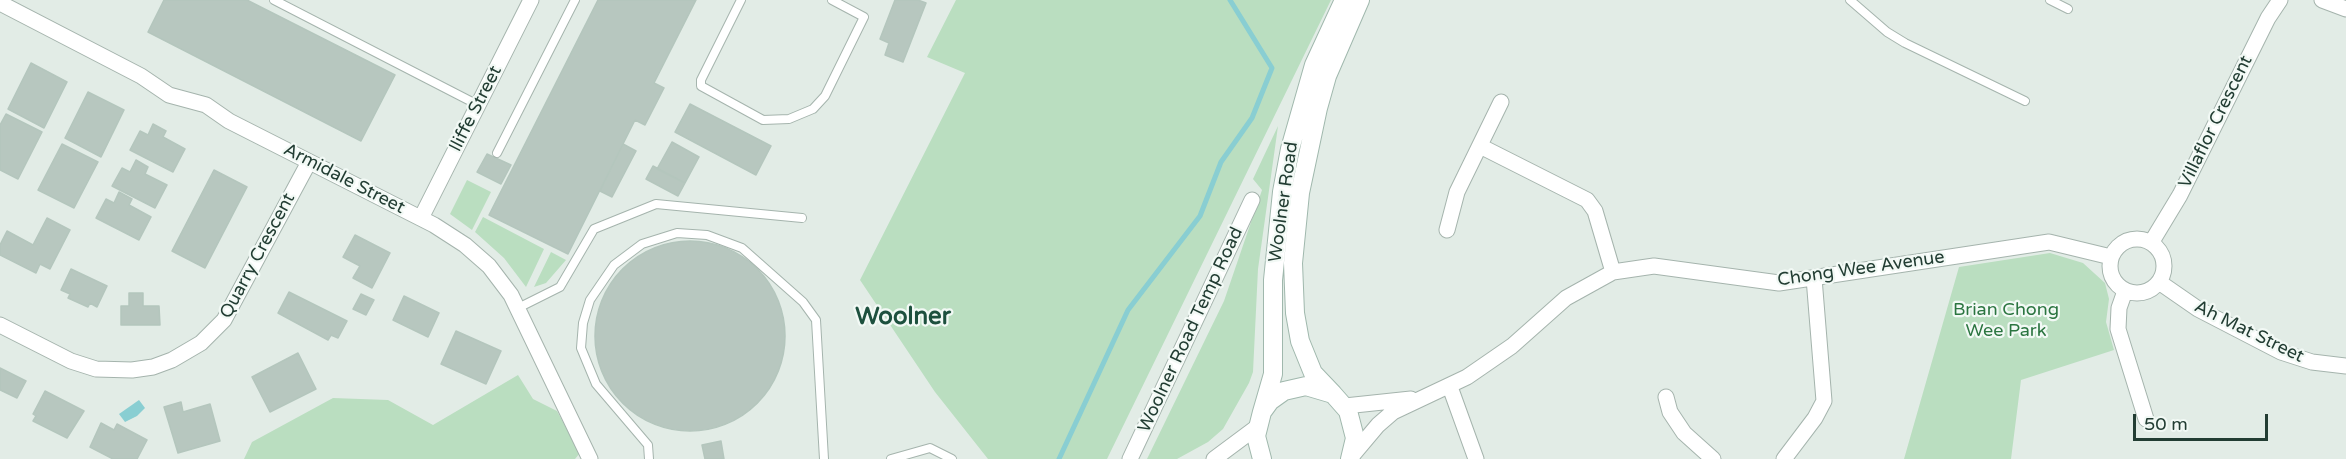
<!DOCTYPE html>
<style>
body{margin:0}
#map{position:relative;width:2346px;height:459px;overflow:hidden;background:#e2ece6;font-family:"Varela Round",sans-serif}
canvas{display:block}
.scale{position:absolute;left:2133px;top:414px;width:135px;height:27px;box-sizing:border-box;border:3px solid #223d33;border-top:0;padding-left:8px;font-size:18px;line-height:21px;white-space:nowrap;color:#223d33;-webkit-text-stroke:4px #f2f9f5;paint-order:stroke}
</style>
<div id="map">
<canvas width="2346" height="459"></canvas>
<div class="scale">50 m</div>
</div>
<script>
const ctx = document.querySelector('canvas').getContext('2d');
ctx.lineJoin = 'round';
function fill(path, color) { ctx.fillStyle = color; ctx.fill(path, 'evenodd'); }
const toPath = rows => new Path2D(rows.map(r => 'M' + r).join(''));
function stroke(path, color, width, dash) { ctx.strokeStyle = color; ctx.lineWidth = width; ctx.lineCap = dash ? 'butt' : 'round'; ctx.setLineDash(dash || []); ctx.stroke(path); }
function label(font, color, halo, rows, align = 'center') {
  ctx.font = font + ' "Varela Round",sans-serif'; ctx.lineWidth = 4.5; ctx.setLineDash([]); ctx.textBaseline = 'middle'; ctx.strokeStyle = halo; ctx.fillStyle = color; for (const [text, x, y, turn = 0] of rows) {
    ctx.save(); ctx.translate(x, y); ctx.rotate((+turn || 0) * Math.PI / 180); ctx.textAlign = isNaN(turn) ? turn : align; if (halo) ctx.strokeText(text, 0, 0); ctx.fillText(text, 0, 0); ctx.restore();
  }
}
const green = toPath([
 [956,0,1331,0,1107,459,988,459,935,392,860,280,965,73,927,57],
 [1278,126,1258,269,1253,372,1249,383,1223,429,1208,442,1177,459,1147,459,1224,301,1262,190,1253,179],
 [467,180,491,192,472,230,450,214],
 [483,217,544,249,526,287,504,258,475,232],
 [551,252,566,260,546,283,534,287],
 [2050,253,2083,263,2105,283,2109,299,2106,322,2114,350,2021,380,2011,459,1904,459,1959,267],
 [518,375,533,399,557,411,580,453,575,459,244,459,252,442,333,398,388,400,433,425]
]);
const water = toPath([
 [139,400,145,408,137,416,125,422,119,414]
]);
const stream = toPath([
 [1059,459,1128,310,1200,216,1221,162,1252,118,1272,68,1230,0]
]);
const building = toPath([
 [164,0,247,0,395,75,361,141,148,32,164,0],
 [598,0,696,0,654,83,664,88,645,125,635,120,568,254,489,215,598,0],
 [895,0,918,0,926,3,903,62,885,55,889,43,880,39,895,0],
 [31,63,67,82,44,128,8,109,31,63],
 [88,92,124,110,101,157,65,138,88,92],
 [690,104,771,146,756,175,675,132,690,104],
 [6,114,42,132,18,179,0,170,0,125,6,114],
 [153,124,166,131,163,137,185,149,173,172,130,150,140,131,148,135,153,124],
 [672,142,699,157,685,183,657,169,672,142],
 [62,144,98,162,74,208,38,190,62,144],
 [623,144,636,151,612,197,600,191,623,144],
 [487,154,511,165,501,184,477,172,487,154],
 [136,160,148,167,145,174,167,185,155,208,112,186,122,168,130,172,136,160],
 [653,166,685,183,678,196,646,179,653,166],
 [214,170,247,187,205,268,172,251,214,170],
 [119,192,132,199,129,205,151,217,139,240,96,218,106,199,114,203,119,192],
 [47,218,70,230,50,269,40,264,36,273,0,255,0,245,7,231,33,245,47,218],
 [355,235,390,253,372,288,353,278,360,266,343,257,355,235],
 '595 336a95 95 0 1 1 190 0a95 95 0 1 1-190 0Z',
 [71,269,107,286,97,307,90,303,88,307,68,298,70,294,61,290,71,269],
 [289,292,347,321,338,338,331,335,328,340,278,313,289,292],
 [129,293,143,293,143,306,159,306,160,325,121,325,121,306,129,306,129,293],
 [361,294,374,300,366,315,353,309,361,294],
 [404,296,439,313,428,337,393,320,404,296],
 [456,331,501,351,486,384,441,364,456,331],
 [298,353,316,389,270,412,252,377,298,353],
 [0,368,26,381,17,398,0,390,0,368],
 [45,391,84,411,67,438,33,421,36,416,33,414,45,391],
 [181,402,183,412,210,404,220,441,178,453,164,407,181,402],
 [101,423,114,430,117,424,147,440,137,459,113,459,90,447,101,423],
 [721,441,724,459,705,459,702,445,721,441]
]);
const lane = toPath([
 [274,0,478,105],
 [741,0,701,80,701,86,763,120,789,119,813,109,825,96,864,17,832,0],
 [1850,0,1887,32,1905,43,2025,101],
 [2050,0,2068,9],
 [497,153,575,0],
 [518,308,560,287,594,229,656,204,802,218],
 [649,459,648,445,596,384,581,348,583,323,590,300,614,265,642,244,677,233,707,235,742,248,803,302,816,320,824,459],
 [891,459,930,448,952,459]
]);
const street = toPath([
 [2322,0,2346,9],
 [0,3,141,76,169,95,206,105,229,121,434,225,465,245,489,266,511,295,590,459],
 [1480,146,1587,200,1595,211,1613,272],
 [421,218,531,0],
 [1447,230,1457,192,1501,102],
 '2110 266a27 27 0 1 1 54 0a27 27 0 1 1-54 0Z',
 [2151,243,2180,195,2268,18,2280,0],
 [2159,282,2198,309,2281,352,2312,362,2346,366],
 [2125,291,2119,308,2118,329,2146,419],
 [0,325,71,361,96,369,132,370,153,367,172,360,201,343,224,320,309,162],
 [1450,387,1476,459],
 [1666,397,1670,412,1684,433,1713,459],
 [1345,406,1411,399],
 [1351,457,1378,425,1393,412,1467,377,1512,346,1566,298,1613,272,1654,266,1779,283,2049,242,2111,257],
 [1130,459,1252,200],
 [1214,459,1257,427],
 [1784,459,1815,418,1824,401,1814,278]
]);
const secondary = toPath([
 [1333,394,1313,373,1300,341,1295,313,1293,263,1300,193,1318,108,1327,76,1360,0],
 [1262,412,1273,374,1273,280,1282,192,1290,149,1314,65,1344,0],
 [1262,459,1256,436,1262,412,1270,401,1284,391,1306,386,1333,394,1348,411,1355,438,1350,459]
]);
const streetNames = [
 ["Iliffe Street",476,109,-63],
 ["Villaflor Crescent",2216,122,-64],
 ["Armidale Street",344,179,27],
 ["Woolner Road",1284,202,-82],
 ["Quarry Crescent",258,256,-62],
 ["Chong Wee Avenue",1861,269,-8],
 ["Woolner Road Temp Road",1191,330,-65],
 ["Ah Mat Street",2249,332,26]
];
const parkNames = [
 ["Brian Chong",2006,310],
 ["Wee Park",2006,331]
];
const districtNames = [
 ["Woolner",903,318]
];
fill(green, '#badec0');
fill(water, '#89ced2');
stroke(stream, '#89ced2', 5);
fill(building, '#b7c7bf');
stroke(building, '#b4c6bd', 1.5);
stroke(lane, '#a5b4ad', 10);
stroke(street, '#a5b4ad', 17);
stroke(secondary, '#a0b8ad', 20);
stroke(lane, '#fff', 8);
stroke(street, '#fff', 15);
stroke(secondary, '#fff', 18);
label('18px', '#223d33', '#f2f9f5', streetNames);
label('18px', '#2b7540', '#f2f9f5', parkNames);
label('bold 24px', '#1d503e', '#f2f9f5', districtNames);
</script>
